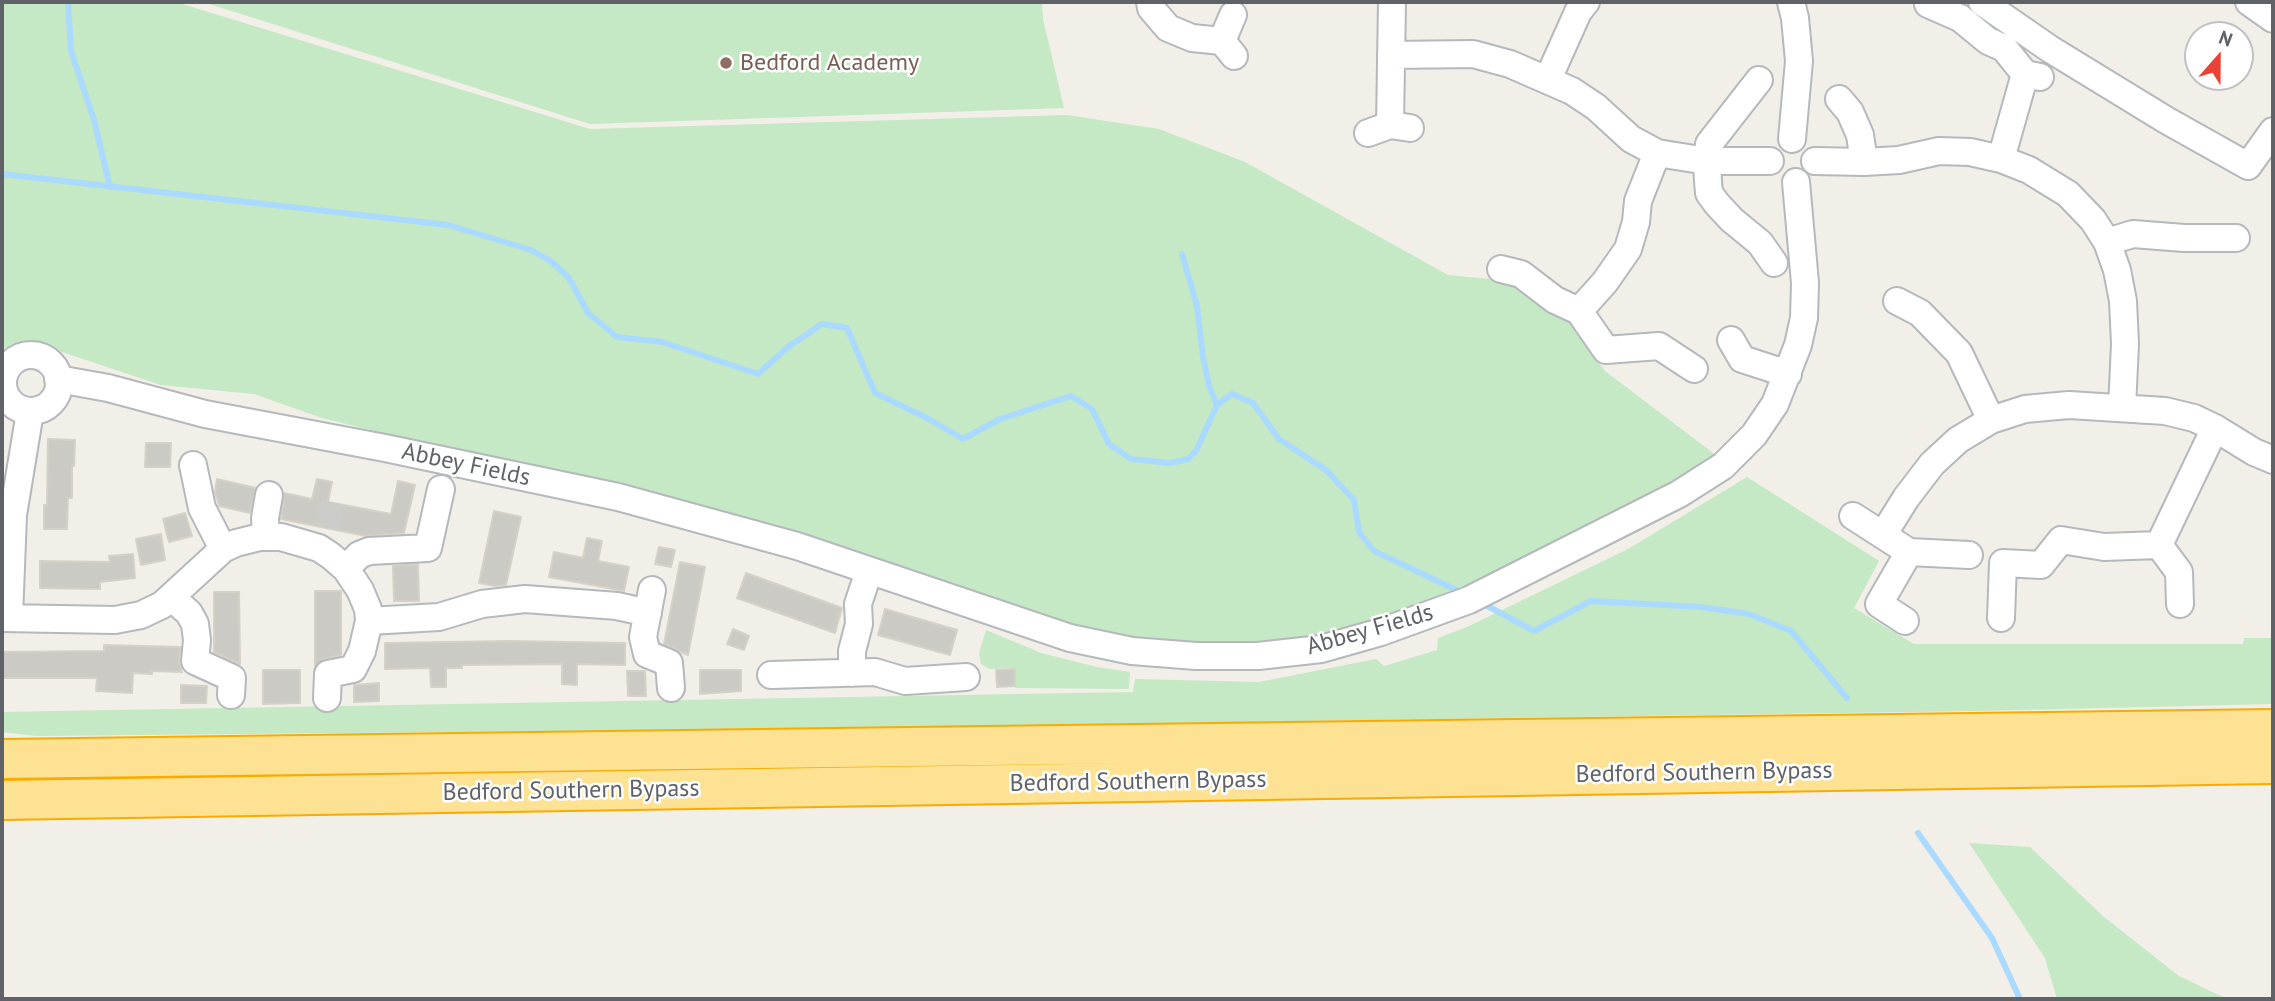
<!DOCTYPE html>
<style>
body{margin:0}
#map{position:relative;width:2275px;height:1001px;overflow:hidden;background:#f1efe8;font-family:"PT Sans",sans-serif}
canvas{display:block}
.frame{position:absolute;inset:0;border:4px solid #5f6368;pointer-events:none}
.north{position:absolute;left:2184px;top:21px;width:70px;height:70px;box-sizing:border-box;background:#fff;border:2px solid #bfc1c3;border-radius:50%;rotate:21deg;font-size:19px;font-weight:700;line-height:28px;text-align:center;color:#5f6368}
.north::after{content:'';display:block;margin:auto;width:24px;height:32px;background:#ea4335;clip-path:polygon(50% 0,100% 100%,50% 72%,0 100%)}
</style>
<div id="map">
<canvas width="2275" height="1001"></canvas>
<div class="frame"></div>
<div class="north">N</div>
</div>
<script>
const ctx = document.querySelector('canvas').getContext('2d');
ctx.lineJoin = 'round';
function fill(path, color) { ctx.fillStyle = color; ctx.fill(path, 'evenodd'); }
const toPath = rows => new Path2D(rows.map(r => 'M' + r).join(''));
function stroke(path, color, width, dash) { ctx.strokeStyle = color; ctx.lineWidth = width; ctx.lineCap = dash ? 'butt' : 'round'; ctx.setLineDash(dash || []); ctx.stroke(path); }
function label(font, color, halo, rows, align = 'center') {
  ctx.font = font + ' "PT Sans",sans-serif'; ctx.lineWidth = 5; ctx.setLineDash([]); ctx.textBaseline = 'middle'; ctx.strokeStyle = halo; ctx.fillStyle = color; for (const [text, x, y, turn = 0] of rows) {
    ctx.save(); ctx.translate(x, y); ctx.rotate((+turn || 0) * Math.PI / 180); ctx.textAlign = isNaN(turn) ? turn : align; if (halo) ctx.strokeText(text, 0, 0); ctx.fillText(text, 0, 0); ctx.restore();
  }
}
const green = toPath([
 [2,2,176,2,590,129,1067,115,1159,129,1245,162,1448,275,1520,282,1577,317,1589,350,1605,371,1717,456,1529,561,1357,626,1255,648,1181,648,1072,630,720,516,322,418,254,394,161,385,44,346,13,344,2,349],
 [203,2,1042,2,1043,19,1064,108,590,124],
 [1747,477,1879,561,1854,608,1914,644,2243,644,2244,638,2273,638,2273,704,1976,711,768,729,37,736,2,732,2,712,1133,692,1135,679,1259,682,1376,659,1384,666,1437,650,1438,638,1467,627,1628,549],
 [986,630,1041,653,1097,667,1130,672,1129,689,1015,688,1015,668,989,669,981,664,979,653],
 [1969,843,2030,847,2104,917,2179,976,2227,999,2057,999,2045,958]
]);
const stream = toPath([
 [68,2,71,51,94,120,110,187],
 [2,174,448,225,531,250,552,262,569,278,588,313,617,337,662,342,758,374,788,347,822,324,847,328,875,393,927,418,963,439,1000,419,1071,396,1092,409,1109,444,1131,459,1170,463,1188,459,1196,451,1217,405,1232,394,1253,403,1279,439,1326,470,1354,500,1359,532,1374,551,1465,594],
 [1182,254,1197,306,1203,357,1209,386,1217,405],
 [1480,602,1534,631,1591,601,1701,607,1749,614,1791,631,1847,698],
 [1918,833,1992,938,2020,999]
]);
const building = toPath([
 [48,439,75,440,74,466,72,466,72,498,68,498,67,529,44,529,44,505,47,505,48,439],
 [146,443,171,443,170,467,145,467,146,443],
 [217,479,256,488,250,513,219,506,215,492,217,479],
 [317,479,332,482,328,502,391,514,398,481,415,485,404,533,366,536,281,519,284,493,312,499,317,479],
 [494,511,521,517,506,585,496,586,479,583,494,511],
 [185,513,192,536,169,542,163,519,185,513],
 [161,534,165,560,141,565,136,539,161,534],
 [587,538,602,541,598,561,629,567,624,591,549,577,554,552,583,558,587,538],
 [659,547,675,550,671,567,655,564,659,547],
 [133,554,135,578,100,582,100,589,40,588,40,561,110,562,109,556,133,554],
 [680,562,705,567,688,655,664,644,680,562],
 [418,564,419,601,394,601,393,566,418,564],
 [746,573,842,608,835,633,737,598,746,573],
 [315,591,341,591,341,655,324,659,315,666,315,591],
 [214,592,239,592,240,664,214,652,214,592],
 [885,609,957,630,950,655,878,635,885,609],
 [733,629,749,636,744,650,727,644,733,629],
 [509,641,625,643,625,665,577,664,577,685,562,684,562,664,462,665,462,668,446,668,446,687,431,687,430,668,385,669,385,643,509,641],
 [104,645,181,647,179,660,182,672,152,671,152,674,133,673,132,693,96,691,97,678,2,678,2,652,104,651,104,645],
 [1015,669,1015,686,997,687,996,670,1015,669],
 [263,670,300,670,300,703,263,704,263,670],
 [700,670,741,670,741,691,700,694,700,670],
 [627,671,645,671,646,696,628,696,627,671],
 [379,683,379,701,354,702,354,685,379,683],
 [181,685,207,686,206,703,181,703,181,685]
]);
const minorTunnel = toPath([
 [328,528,333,503]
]);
const minor = toPath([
 [1150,2,1151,8,1168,28,1192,38,1222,41,1234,56],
 [1791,2,1795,18,1799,61,1792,139],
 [1982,2,2050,49,2166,120,2248,166,2273,131],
 [2249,2,2273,19],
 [1928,4,1960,18,1988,41,2004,48,2025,74,2040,77],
 [1222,41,1233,15],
 [1391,55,1473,54,1510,64,1572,91,1596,107,1631,139,1657,153,1707,161,1770,161],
 [1548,79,1578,12,1586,2],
 [1759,80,1709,144,1707,161,1708,181,1709,193,1717,204,1732,220,1760,243,1774,263],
 [1839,99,1850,112,1860,135,1864,162],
 [1390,125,1392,2],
 [1368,133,1390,125,1410,128],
 [2001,159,2025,74],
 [1815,161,1864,162,1899,160,1939,151,1970,152,2001,159,2029,170,2068,194,2093,220,2107,242,2117,270,2123,301,2125,344,2122,408],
 [2107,242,2133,234,2184,238,2236,238],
 [1501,269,1521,274,1555,300,1579,311,1605,282,1628,249,1636,222,1638,201,1657,153],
 [1897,301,1920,313,1959,353,1991,420],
 [1579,311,1606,350,1659,346,1694,369],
 [1731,340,1742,359,1788,374],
 '3 383a28 28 0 1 1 56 0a28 28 0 1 1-56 0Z',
 [58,379,108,388,205,414,385,448,618,497,797,546,1070,638,1132,651,1196,656,1258,656,1321,649,1381,632,1469,600,1679,494,1723,466,1754,435,1775,404,1798,345,1804,318,1805,283,1796,182],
 [193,465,202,508,223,549],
 [1853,516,1909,552,1969,555],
 [1883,535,1906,498,1932,464,1958,440,1991,420,2025,409,2069,405,2165,411,2194,418,2215,428,2254,452,2273,460],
 [266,537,265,518,269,495],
 [2159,545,2215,428],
 [2159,545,2179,572,2180,604],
 [346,569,359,555,369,551,428,548,441,489],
 [652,590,643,637,647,654,669,663,671,688],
 [171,597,189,613,195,624,197,640,195,661,232,678,231,695],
 [2,618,115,620,141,615,162,605,223,549,236,543,260,537,281,537,319,548,331,556,346,569,360,590,368,609,369,621,362,651,353,669,328,674,327,698],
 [9,618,13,515,30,412],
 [2001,618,2003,563,2041,565,2061,540,2104,547,2159,545],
 [369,621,439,617,482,604,525,599,617,606,648,613],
 [1905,621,1879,604,1909,552],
 [852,673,852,651,859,624,858,604,869,571],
 [771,675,875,672,905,681,966,677]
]);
const highway = toPath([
 [2,759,2273,729],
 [2,800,2273,764]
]);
const markers = [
 [726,63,7,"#8d6e63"]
];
const educationNames = [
 ["Bedford Academy",740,63]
];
const streetNames = [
 ["Abbey Fields",466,465,12],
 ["Abbey Fields",1370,630,-16],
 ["Bedford Southern Bypass",1704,773,-1],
 ["Bedford Southern Bypass",1138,782,-1],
 ["Bedford Southern Bypass",571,791,-1]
];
fill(green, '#c5e8c5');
stroke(stream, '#aadaff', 6);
fill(building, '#cccac5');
stroke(building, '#d6d1c6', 2);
stroke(minorTunnel, '#ccccc8', 26, [26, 13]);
stroke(minor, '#b5b8bc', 30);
stroke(highway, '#f9ab00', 42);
stroke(minor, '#fff', 26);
stroke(highway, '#fde293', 38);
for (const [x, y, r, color] of markers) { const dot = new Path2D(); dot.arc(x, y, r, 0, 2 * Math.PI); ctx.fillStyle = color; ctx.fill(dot); stroke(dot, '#fff', 2.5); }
label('24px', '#785e54', '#fff', educationNames, 'left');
label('24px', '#5f6368', '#fff', streetNames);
</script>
